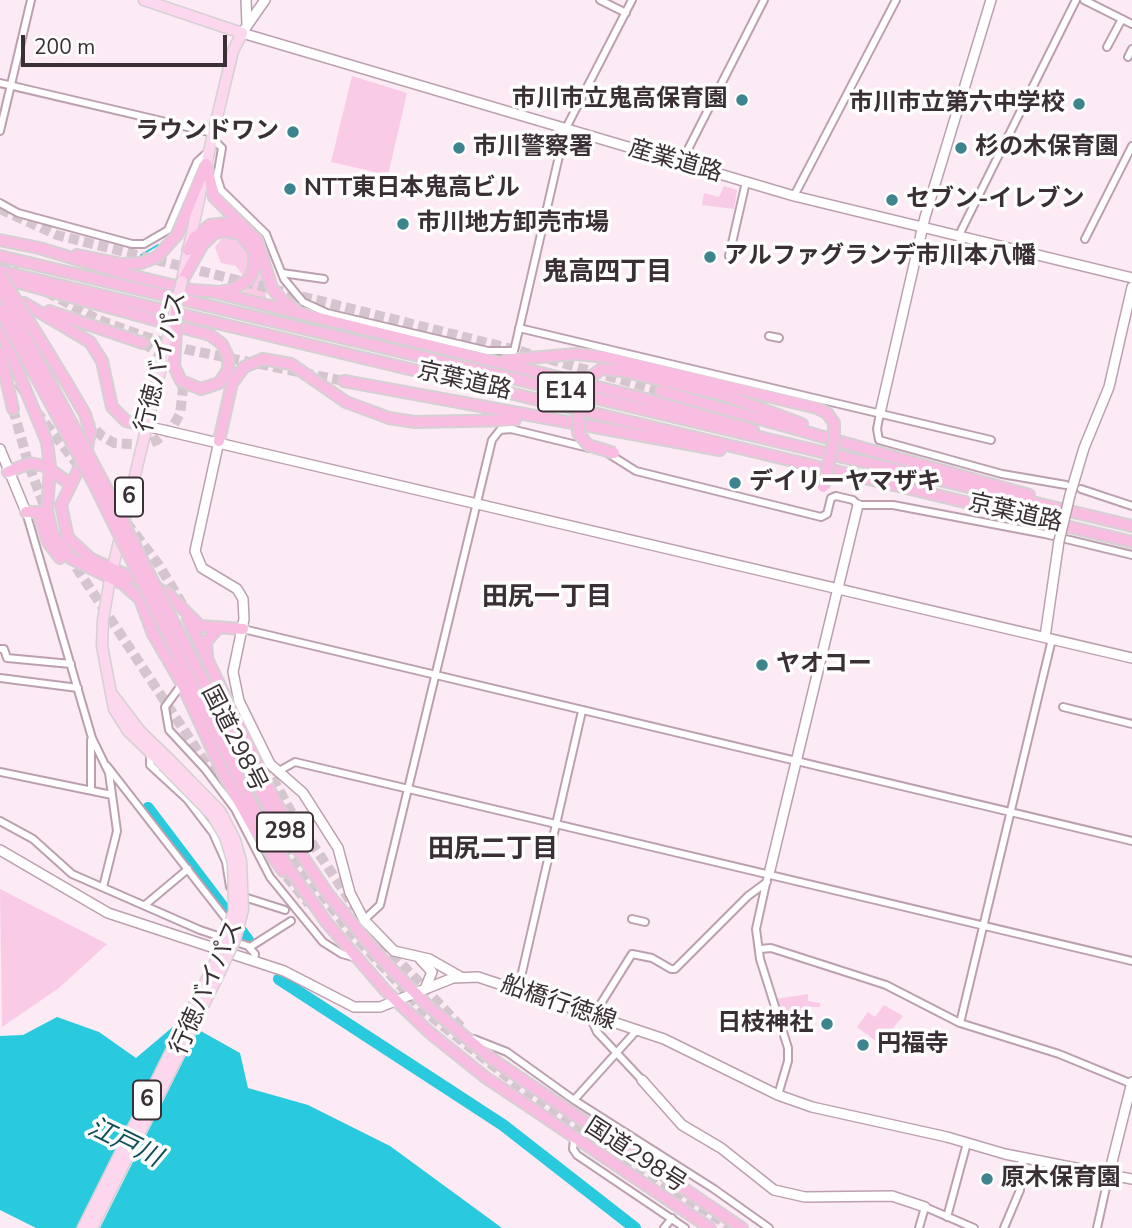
<!DOCTYPE html>
<meta charset="utf-8">
<style>
body{margin:0}
#map{position:relative;width:1132px;height:1228px;overflow:hidden;background:#fceaf4;font-family:"Nunito Sans",sans-serif}
canvas{display:block}
.scale{position:absolute;left:21px;top:35px;width:206px;height:32px;box-sizing:border-box;border:4px solid #3a2f35;border-top:0;padding-left:9px;font-size:21px;line-height:24px;white-space:nowrap;color:#3a2f35;-webkit-text-stroke:5px #fdfdfd;paint-order:stroke}
</style>
<div id="map">
<canvas width="1132" height="1228"></canvas>
<div class="scale">200 m</div>
</div>
<script>
const ctx = document.querySelector('canvas').getContext('2d');
ctx.lineJoin = 'round';
function fill(path, color) { ctx.fillStyle = color; ctx.fill(path, 'evenodd'); }
const toPath = rows => new Path2D(rows.map(r => 'M' + r).join(''));
function stroke(path, color, width, dash) { ctx.strokeStyle = color; ctx.lineWidth = width; ctx.lineCap = dash ? 'butt' : 'round'; ctx.setLineDash(dash || []); ctx.stroke(path); }
function label(font, color, halo, rows, align = 'center') {
  ctx.font = font + ' "Nunito Sans","Noto Sans JP",sans-serif'; ctx.lineWidth = 7; ctx.setLineDash([]); ctx.textBaseline = 'middle'; ctx.strokeStyle = halo; ctx.fillStyle = color; for (const [text, x, y, turn = 0] of rows) {
    ctx.save(); ctx.translate(x, y); ctx.rotate((+turn || 0) * Math.PI / 180); ctx.textAlign = isNaN(turn) ? turn : align; if (halo) ctx.strokeText(text, 0, 0); ctx.fillText(text, 0, 0); ctx.restore();
  }
}
const green = toPath([
 [352,76,407,93,388,175,331,162],
 [724,186,737,190,734,209,702,205,704,193,719,197],
 [222,238,234,239,246,249,250,255,246,275,243,276,236,266,221,263,215,247],
 [260,272,266,284,266,300,242,294],
 [0,889,107,944,59,988,2,1027],
 [808,994,808,1001,820,1003,820,1007,806,1007,806,1015,792,1015,793,1026,785,1029,776,999],
 [884,1005,903,1016,880,1044,857,1027,868,1012,875,1017]
]);
const water = toPath([
 [57,1017,99,1032,136,1058,181,1020,240,1053,248,1088,308,1105,390,1146,502,1228,36,1228,0,1210,0,1036,23,1035]
]);
const pier = toPath([
 [182,1017,200,1027,100,1228,76,1228]
]);
const stream = toPath([
 [141,255,158,245]
]);
const river = toPath([
 [148,808,248,940],
 [279,979,503,1125,635,1228]
]);
const highwayTunnel = toPath([
 [0,209,57,235,520,351,661,391],
 [0,261,21,276],
 [47,292,99,320,143,336,189,350,344,381],
 [143,343,168,359],
 [1,358,24,392],
 [13,409,29,466,48,516],
 [36,411,84,473],
 [85,420,102,436,114,443,145,445,157,440,173,426,180,414,183,389,179,376],
 [126,522,159,565,184,607],
 [68,555,225,792],
 [208,700,257,797,300,865,347,928,423,1010,525,1091,732,1228],
 [244,725,290,810,355,908],
 [277,865,309,904],
 [382,943,462,1028]
]);
const street = toPath([
 [600,0,626,13],
 [1084,0,1132,24],
 [1107,47,1122,19],
 [1128,57,1132,49],
 [0,83,213,133],
 [0,131,31,0],
 [212,138,222,148,217,177,221,190,266,234,284,279,303,302,327,313,488,351,514,351,565,130,632,0],
 [681,163,764,0],
 [794,196,896,0],
 [0,203,18,213,132,244,144,244,168,230,197,162,209,151],
 [959,235,1076,0],
 [1085,239,1132,146],
 [729,256,746,182],
 [282,273,324,279],
 [519,328,991,440],
 [769,336,779,338],
 [880,413,877,429,879,440,1002,474,1066,485],
 [609,454,636,471,821,517,827,514,831,498,836,496,853,500,858,505,893,505,1045,534,1132,555],
 [1081,489,1132,506],
 [26,512,92,738,109,773,117,831,103,887],
 [243,629,1132,841],
 [0,649,4,649,7,658,71,664],
 [0,678,78,688],
 [182,684,165,707,169,730,205,769,235,809,270,877,323,942,342,954,353,957],
 [1063,707,1132,724],
 [150,753,150,765,187,799,213,833,226,862,230,887],
 [107,766,227,920,225,926],
 [0,772,112,795],
 [277,772,295,762,1132,961],
 [91,790,91,740],
 [0,821,33,839,72,874,200,930,248,946,255,954,254,960],
 [767,879,756,929,760,959,788,1048,788,1061,778,1095],
 [241,896,285,910],
 [145,905,188,869],
 [632,919,645,922],
 [364,920,380,905,492,440,500,430,511,429,589,448],
 [250,947,291,921],
 [760,949,771,948,886,985,960,1023,1059,1054,1132,1084],
 [518,990,582,711],
 [960,1023,1052,639],
 [474,1039,507,1052,574,1100,714,1189,769,1228],
 [642,1080,597,1032,593,1023,595,1013,632,954,652,958,671,969,675,969,748,896,767,882],
 [574,1100,637,1030],
 [574,1139,573,1149,577,1155,685,1228],
 [947,1217,967,1143],
 [664,1228,672,1218],
 [919,1228,925,1207,974,1228],
 [1004,1228,1020,1190,1022,1157],
 [1097,1228,1109,1174]
]);
const secondary = toPath([
 [246,0,247,24],
 [265,0,242,33,794,196,1132,278],
 [880,413,925,217,991,0],
 [146,426,1132,658],
 [219,441,195,551,202,568,237,589,243,599,244,619,233,672,239,701,270,764,303,793,338,848,350,893,364,920,394,951,429,959,459,976],
 [0,449,26,512],
 [1070,495,1084,448,1109,387,1132,287],
 [1045,637,1059,541],
 [0,850,108,913,284,971,354,1007,380,1007,453,978,478,977,664,1039,778,1095,812,1107,947,1137,1005,1154,1132,1179],
 [769,874,858,505],
 [420,959,432,972,425,989],
 [642,1080,682,1125,721,1148,774,1190,805,1197,892,1196,925,1207],
 [1109,1174,1132,1082]
]);
const primary = toPath([
 [144,0,242,33,233,51,212,138,183,275],
 [112,694,140,731,169,759],
 [163,765,128,731,114,709,102,646,103,620,110,579,170,330],
 [83,1228,210,973],
 [92,1228,218,976]
]);
const highway = toPath([
 [206,164,214,197,257,240,272,288,282,300,296,310],
 [0,240,44,249],
 [39,248,126,274,192,290,219,292,234,289,249,279,254,269,254,251,240,234,225,231,215,233,203,244,182,281],
 [188,250,194,238,210,225,228,223,242,227],
 [77,255,122,264,141,263,157,257,177,235,206,164],
 [0,256,1132,526],
 [0,271,1132,542],
 [5,279,210,335,222,344,228,357,228,370,219,383,201,389,181,381,174,366,176,331],
 [210,291,638,397,753,430],
 [24,303,90,342,102,361,112,407,126,421,146,426],
 [49,311,143,343],
 [0,328,47,442,50,466,47,510,52,533,70,558,123,584,140,599,153,634,182,684,224,775,255,830,283,871],
 [0,353,13,409],
 [506,360,576,354,605,357,817,408,827,413,834,423],
 [588,379,601,369,622,371,727,396,802,424],
 [65,380,85,414,90,431,86,454,61,505,68,538,91,559,167,593,200,626,243,629],
 [344,381,720,450],
 [661,391,1029,495],
 [219,441,232,383,244,367,263,359,291,364,346,402,389,418,415,422,515,420],
 [8,472,30,463,44,466],
 [55,473,70,484],
 [26,512,38,512,48,542,60,558],
 [188,619,275,801,298,840],
 [187,649,267,804,328,894,380,957,427,1005,492,1059,742,1228],
 [177,653,256,813,287,866,327,923,385,990,429,1032,485,1077,710,1228],
 [207,655,206,642,219,627]
]);
const secondaryBridge = toPath([
 [1059,541,1070,495]
]);
const primaryBridge = toPath([
 [170,330,182,281],
 [169,759,220,811,235,840,241,861,243,910,235,940,218,976],
 [163,765,212,815,225,837,233,863,234,911,223,946,210,973]
]);
const highwayBridge = toPath([
 [0,274,65,380],
 [0,289,102,480,187,649],
 [0,310,95,486,177,653],
 [176,331,176,305],
 [588,379,578,413,578,433,588,445,614,453],
 [823,487,834,441,834,423]
]);
const markers = [
 [742,100,7,"#3e848f"],
 [1079,104,7,"#3e848f"],
 [293,132,7,"#3e848f"],
 [459,148,7,"#3e848f"],
 [961,148,7,"#3e848f"],
 [290,189,7,"#3e848f"],
 [892,200,7,"#3e848f"],
 [403,224,7,"#3e848f"],
 [710,257,7,"#3e848f"],
 [735,483,7,"#3e848f"],
 [762,665,7,"#3e848f"],
 [827,1024,7,"#3e848f"],
 [863,1045,7,"#3e848f"],
 [987,1179,7,"#3e848f"]
];
const shields = [
 [566,392,56],
 [129,497,28],
 [285,832,56],
 [147,1100,28]
];
const shieldNames = [
 ["E14",566,392],
 ["6",129,497],
 ["298",285,832],
 ["6",147,1100]
];
const poiNames = [
 ["市川市立鬼高保育園",728,100,"right"],
 ["市川市立第六中学校",1065,104,"right"],
 ["ラウンドワン",279,132,"right"],
 ["市川警察署",473,148],
 ["杉の木保育園",975,148],
 ["NTT東日本鬼高ビル",304,189],
 ["セブン-イレブン",906,200],
 ["市川地方卸売市場",417,224],
 ["アルファグランデ市川本八幡",724,257],
 ["デイリーヤマザキ",749,483],
 ["ヤオコー",776,665],
 ["日枝神社",813,1024,"right"],
 ["円福寺",877,1045],
 ["原木保育園",1001,1179]
];
const streetNames = [
 ["産業道路",675,162,16],
 ["行徳バイパス",162,362,-76],
 ["京葉道路",464,382,13],
 ["京葉道路",1015,514,13],
 ["国道298号",233,739,63],
 ["行徳バイパス",208,988,-66],
 ["船橋行徳線",558,1004,19],
 ["国道298号",635,1156,33]
];
const neighbourhoodNames = [
 ["鬼高四丁目",607,274],
 ["田尻一丁目",547,599],
 ["田尻二丁目",493,851]
];
const waterNames = [
 ["江戸川",124,1144,26]
];
fill(green, '#f9cbe6');
fill(water, '#29c9de');
fill(pier, '#fceaf4');
stroke(stream, '#29c9de', 2);
stroke(river, '#29c9de', 12);
stroke(highwayTunnel, '#d5c5ce', 10, [10, 5]);
stroke(street, '#bca0b0', 10);
stroke(secondary, '#bca0b0', 12);
stroke(primary, '#d4d1d3', 13);
stroke(highway, '#d4d1d3', 14);
stroke(street, '#fff', 6);
stroke(secondary, '#fff', 9);
stroke(primary, '#fcd7ee', 10);
stroke(highway, '#fabde2', 10);
stroke(secondaryBridge, '#bca0b0', 12, []);
stroke(primaryBridge, '#d4d1d3', 13, []);
stroke(highwayBridge, '#d4d1d3', 14, []);
stroke(secondaryBridge, '#fff', 9);
stroke(primaryBridge, '#fcd7ee', 10);
stroke(highwayBridge, '#fabde2', 10);
for (const [x, y, r, color] of markers) { const dot = new Path2D(); dot.arc(x, y, r, 0, 2 * Math.PI); ctx.fillStyle = color; ctx.fill(dot); stroke(dot, '#fdfdfd', 2.5); }
for (const [x, y, w] of shields) { const box = new Path2D(); box.roundRect(x - w / 2, y - 19.5, w, 39, 5); ctx.fillStyle = '#fdfdfd'; ctx.fill(box); stroke(box, '#3a2f35', 2); }
label('bold 23px', '#3a2f35', null, shieldNames);
label('bold 24px', '#3a2f35', '#fdfdfd', poiNames, 'left');
label('24px', '#3a2f35', '#fdfdfd', streetNames);
label('bold 26px', '#3a2f35', '#fdfdfd', neighbourhoodNames);
label('italic 26px', '#0f4f58', '#fdfdfd', waterNames);
</script>
